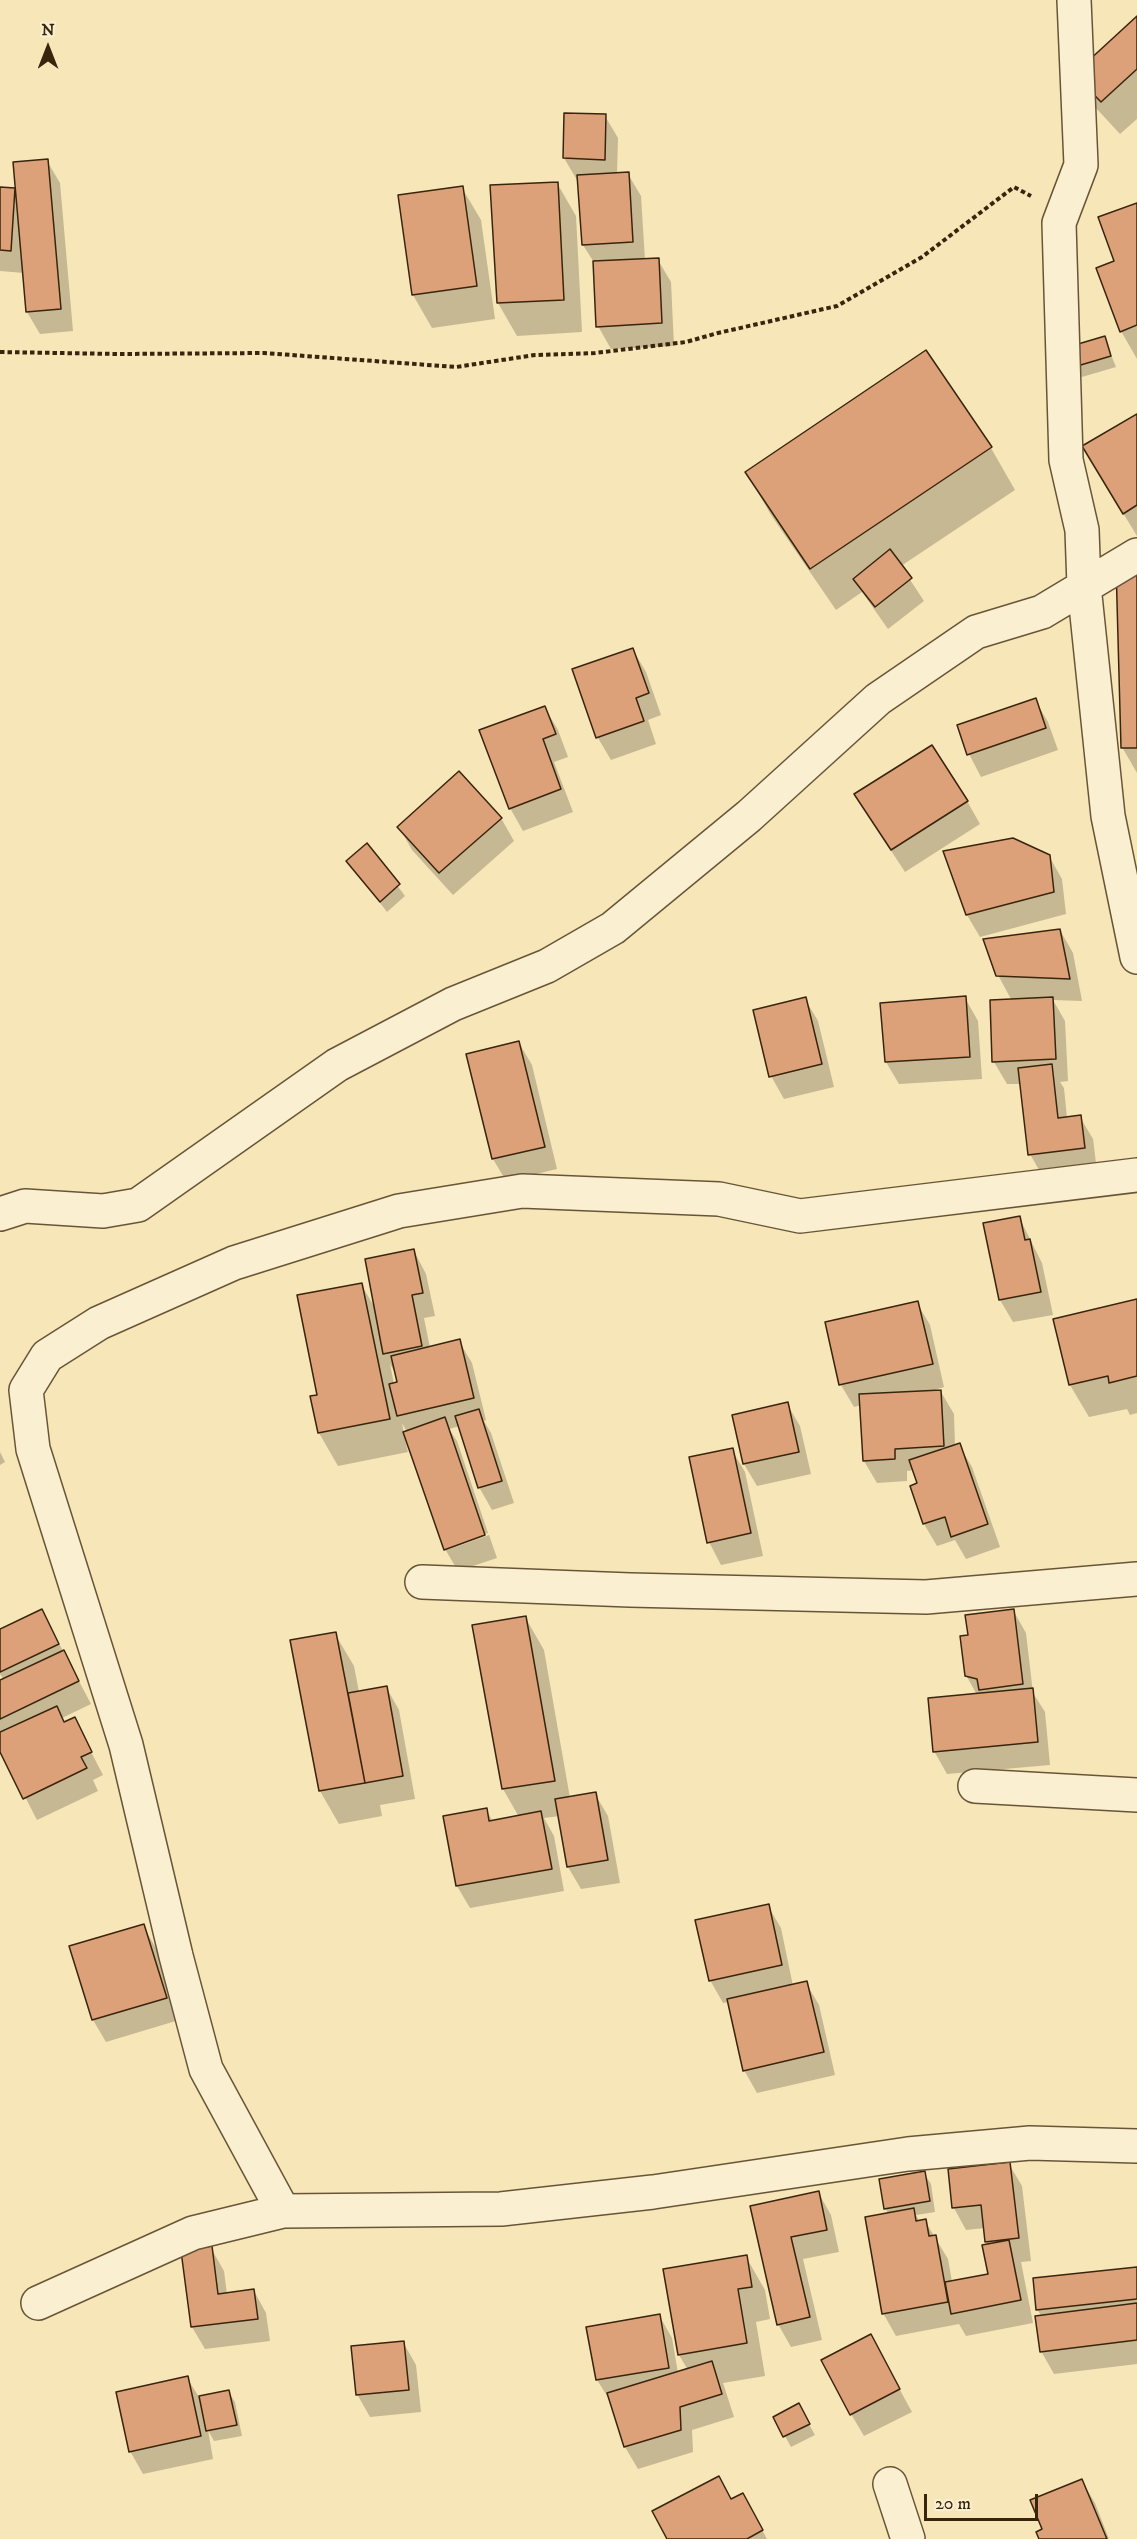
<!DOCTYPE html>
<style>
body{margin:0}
#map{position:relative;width:1137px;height:2539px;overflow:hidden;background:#f7e6b7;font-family:"IM FELL DW Pica",serif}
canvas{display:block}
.north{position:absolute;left:18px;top:18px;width:60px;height:60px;-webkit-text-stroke:4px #faefd0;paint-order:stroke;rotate:0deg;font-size:16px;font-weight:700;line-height:24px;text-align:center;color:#39250d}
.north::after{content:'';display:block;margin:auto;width:21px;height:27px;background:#39250d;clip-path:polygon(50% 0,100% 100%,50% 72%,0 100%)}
.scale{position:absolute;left:924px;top:2494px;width:114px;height:27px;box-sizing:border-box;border:3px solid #39250d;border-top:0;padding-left:8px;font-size:18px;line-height:21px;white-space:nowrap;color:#39250d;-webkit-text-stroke:4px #faefd0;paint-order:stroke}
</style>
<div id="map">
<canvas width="1137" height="2539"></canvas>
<div class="north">N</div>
<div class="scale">20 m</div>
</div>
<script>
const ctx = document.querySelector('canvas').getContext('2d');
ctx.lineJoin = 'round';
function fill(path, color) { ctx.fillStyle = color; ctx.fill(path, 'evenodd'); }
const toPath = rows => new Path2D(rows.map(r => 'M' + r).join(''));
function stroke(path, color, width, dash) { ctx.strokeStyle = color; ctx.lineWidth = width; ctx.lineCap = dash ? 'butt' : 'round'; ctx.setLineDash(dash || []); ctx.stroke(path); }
const shadow = toPath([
 [1137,18,1137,119,1120,134,1095,107,1076,74],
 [605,116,618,138,617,174,628,174,641,196,645,260,658,260,671,282,674,346,611,349,598,326,595,264,583,245,577,180,564,158],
 [47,161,60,183,73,331,40,334,27,312,24,273,0,271,0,188,16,189],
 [557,183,576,216,582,332,517,336,498,303],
 [462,188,481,220,495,319,432,328,413,295],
 [1137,205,1137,359,1121,331,1116,262],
 [1104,338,1116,367,1082,377,1076,366],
 [926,353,991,448,1015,490,901,566,924,601,888,629,862,592,836,610,771,515,747,473],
 [1137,416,1137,536,1103,480],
 [1137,566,1137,773,1122,747],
 [633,650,646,672,661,715,648,720,656,744,611,760,598,738,574,670],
 [1035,700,1048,722,1058,750,981,777,969,754],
 [545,708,558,730,568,757,554,762,573,812,523,831,510,808],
 [967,801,980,824,905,872,869,817],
 [501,818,514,841,453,895,412,850,399,827],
 [367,845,405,896,387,912,348,861],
 [945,853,1049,856,1062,879,1066,914,980,937,967,915],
 [1060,930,1073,953,1082,1001,1053,1000,1065,1021,1068,1081,1060,1082,1064,1088,1067,1118,1080,1117,1093,1139,1097,1171,1043,1177,1030,1154,1022,1084,1007,1084,994,1062,991,1002,1012,1001,998,975],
 [965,998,978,1021,982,1079,899,1084,886,1062,882,1004],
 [805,999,818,1021,834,1087,784,1099,771,1076],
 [519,1043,532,1065,557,1169,506,1181,493,1159],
 [1019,1217,1042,1263,1053,1315,1013,1322,1000,1300,985,1224],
 [414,1251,426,1274,435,1316,424,1318,430,1348,459,1341,472,1363,486,1420,484,1421,491,1433,514,1503,492,1510,479,1487,460,1426,449,1429,457,1441,488,1533,447,1547,447,1550,489,1535,497,1558,458,1571,445,1549,407,1438,405,1439,408,1452,338,1466,319,1433,312,1398,318,1396,361,1284,375,1308],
 [390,1364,397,1376,399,1383,394,1384],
 [402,1423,407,1432,404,1433],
 [1137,1301,1137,1413,1130,1415,1127,1409,1089,1417,1070,1385],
 [917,1303,930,1325,944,1387,928,1392,941,1392,954,1414,955,1446,959,1445,972,1467,1000,1547,966,1559,955,1540,937,1546,924,1524,912,1486,919,1484,915,1470,907,1471,907,1481,877,1483,864,1461,862,1405,854,1407,841,1385],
 [787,1404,800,1426,811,1474,757,1486,744,1464],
 [732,1450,745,1472,763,1556,721,1565,709,1542],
 [0,1452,5,1462,0,1465],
 [1013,1610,1026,1633,1033,1693,1045,1712,1050,1765,947,1774,934,1751,977,1695,966,1675,969,1636],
 [42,1611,91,1704,62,1718,65,1723,74,1719,103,1775,93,1780,98,1791,37,1820,0,1748,0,1682,4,1680,0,1674,0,1630],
 [525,1617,544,1650,570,1798,595,1794,608,1816,620,1883,581,1889,568,1867,560,1816,544,1818,554,1836,564,1891,470,1908,457,1886,486,1809,493,1822,519,1817,503,1789,474,1626],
 [335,1634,354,1666,359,1692,386,1687,399,1710,415,1799,380,1805,382,1816,339,1824,320,1791],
 [768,1906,781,1928,793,1986,806,1983,819,2005,835,2075,757,2093,744,2070,729,2002,723,2003,710,1980],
 [143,1926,156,1948,179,2020,106,2042,93,2020,71,1947],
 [1009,2164,1022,2186,1031,2261,1021,2262,1033,2323,966,2336,959,2324,896,2336,883,2313,889,2214,885,2208,924,2173,931,2184,935,2212,916,2215,920,2222,925,2221,948,2259,952,2282,990,2275,985,2228,966,2230,954,2208],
 [818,2192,831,2215,839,2252,803,2259,822,2340,791,2347,778,2324,752,2207],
 [211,2248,224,2271,227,2294,254,2291,266,2313,270,2341,205,2349,192,2327,182,2252],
 [746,2257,765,2290,770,2319,756,2322,765,2376,723,2383,734,2417,692,2430,693,2452,638,2469,625,2447,611,2402,597,2380,659,2315,672,2338,678,2373,688,2370,679,2355],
 [1137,2269,1137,2364,1054,2374,1041,2351,1042,2317,1037,2309],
 [403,2342,416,2365,421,2412,370,2417,357,2394],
 [883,2359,912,2412,864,2436,851,2414],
 [187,2378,199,2397,228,2391,235,2402,242,2436,214,2441,208,2430,213,2459,143,2474,130,2451],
 [798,2405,815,2435,791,2447,775,2418],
 [1082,2481,1095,2503,1109,2539,1040,2539],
 [732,2500,755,2517,767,2539,669,2539]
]);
const building = toPath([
 [1137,16,1137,69,1101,102,1074,74,1137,16],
 [564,113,606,114,605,160,563,158,564,113],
 [48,159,61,309,26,312,13,162,48,159],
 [629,172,633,242,582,245,577,175,629,172],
 [558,182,564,300,497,303,490,185,558,182],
 [463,186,477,286,412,295,398,195,463,186],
 [0,187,15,188,11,251,0,250,0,187],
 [1137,203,1137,325,1120,332,1096,268,1114,261,1098,217,1137,203],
 [659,258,662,323,596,327,593,261,659,258],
 [1105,336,1111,356,1074,367,1068,347,1105,336],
 [926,350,992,447,810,569,745,472,926,350],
 [1137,414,1137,505,1123,514,1082,446,1137,414],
 [890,549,912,578,875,607,853,579,890,549],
 [1116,565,1137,565,1137,748,1121,748,1116,565],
 [633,648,649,693,636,698,644,721,596,738,572,669,633,648],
 [1036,698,1046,728,967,755,957,725,1036,698],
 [545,706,556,734,543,739,561,789,509,809,479,730,545,706],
 [932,745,968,801,891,850,854,794,932,745],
 [459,771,502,818,439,873,397,827,459,771],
 [1013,838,1050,855,1054,892,966,915,943,851,1013,838],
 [367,843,400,884,380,902,346,861,367,843],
 [1060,929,1070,979,996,976,983,939,1060,929],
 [966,996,970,1057,885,1062,880,1003,966,996],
 [806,997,822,1064,769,1077,753,1010,806,997],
 [1053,997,1056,1059,992,1062,990,1000,1053,997],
 [519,1041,545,1147,492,1159,466,1054,519,1041],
 [1052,1064,1058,1118,1081,1115,1085,1148,1028,1155,1018,1068,1052,1064],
 [1020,1216,1025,1240,1030,1239,1041,1292,999,1300,983,1223,1020,1216],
 [414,1249,423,1293,412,1295,422,1346,383,1354,365,1259,414,1249],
 [362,1283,390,1419,318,1433,310,1396,317,1395,297,1295,362,1283],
 [1137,1299,1137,1376,1109,1383,1108,1376,1069,1385,1053,1319,1137,1299],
 [918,1301,933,1364,839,1385,825,1322,918,1301],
 [460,1339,474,1398,397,1416,389,1384,397,1382,391,1356,460,1339],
 [941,1390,944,1446,895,1449,895,1459,863,1461,859,1394,941,1390],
 [788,1402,799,1452,743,1464,732,1415,788,1402],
 [479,1409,502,1481,478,1488,455,1416,479,1409],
 [445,1417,485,1535,444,1550,403,1432,445,1417],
 [960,1443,988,1524,951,1537,945,1517,923,1524,910,1486,917,1483,909,1460,960,1443],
 [733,1448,751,1533,707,1543,689,1457,733,1448],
 [42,1609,59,1644,0,1672,0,1629,42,1609],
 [1014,1609,1023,1684,979,1690,977,1679,965,1676,960,1636,968,1635,965,1615,1014,1609],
 [526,1616,555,1781,502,1789,472,1625,526,1616],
 [336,1632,365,1783,319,1791,290,1640,336,1632],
 [64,1650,79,1681,0,1719,0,1680,64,1650],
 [387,1686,403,1776,365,1783,348,1693,387,1686],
 [1033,1688,1038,1742,933,1752,928,1698,1033,1688],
 [57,1706,64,1722,75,1717,92,1752,81,1757,87,1768,23,1799,0,1752,0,1732,57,1706],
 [596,1792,608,1860,567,1867,555,1799,596,1792],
 [487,1808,489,1821,541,1811,552,1869,456,1886,443,1816,487,1808],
 [769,1904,782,1965,709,1981,695,1920,769,1904],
 [144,1924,167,1998,92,2020,69,1946,144,1924],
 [807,1981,824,2052,743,2071,727,1999,807,1981],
 [1010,2162,1019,2238,985,2242,981,2205,952,2208,948,2169,1010,2162],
 [925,2171,930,2201,884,2209,879,2179,925,2171],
 [819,2191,827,2230,791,2237,810,2317,777,2325,750,2206,819,2191],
 [914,2208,916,2221,926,2219,929,2236,936,2235,948,2302,882,2314,865,2217,914,2208],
 [1009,2240,1021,2300,951,2314,945,2282,988,2274,982,2245,1009,2240],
 [212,2246,218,2294,254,2289,258,2319,191,2327,181,2251,212,2246],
 [747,2255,752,2287,738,2289,747,2343,678,2355,663,2269,747,2255],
 [1137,2267,1137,2299,1036,2310,1033,2278,1137,2267],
 [1137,2303,1137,2340,1040,2352,1035,2316,1137,2303],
 [660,2314,669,2368,596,2380,586,2327,660,2314],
 [871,2334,900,2389,850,2415,821,2360,871,2334],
 [404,2341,409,2390,356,2395,351,2346,404,2341],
 [712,2361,722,2394,680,2407,681,2430,624,2447,607,2393,712,2361],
 [188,2376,201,2436,129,2452,116,2392,188,2376],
 [229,2390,237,2425,206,2431,199,2396,229,2390],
 [799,2403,810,2424,783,2437,773,2417,799,2403],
 [719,2476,731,2499,743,2493,763,2530,747,2539,667,2539,652,2511,719,2476],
 [1082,2479,1107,2539,1039,2539,1036,2532,1042,2529,1030,2500,1082,2479]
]);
const path = toPath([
 [0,352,117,354,264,353,456,367,535,355,595,353,686,342,718,333,837,306,922,257,1014,187,1031,196]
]);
const street = toPath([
 [1074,0,1081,165,1059,223,1066,460,1082,530,1084,586,1108,816,1137,957],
 [0,1214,25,1206,103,1211,138,1205,337,1065,453,1004,547,966,613,928,749,816,878,699,976,632,1042,612,1137,555],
 [422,1582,630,1590,926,1597,1137,1579],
 [975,1786,1137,1795],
 [283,2211,206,2069,176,1956,126,1745,33,1449,26,1390,47,1356,99,1323,234,1263,399,1211,522,1191,719,1199,800,1216,1137,1175],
 [38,2303,193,2233,283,2211,501,2209,653,2192,908,2154,1030,2143,1137,2146],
 [890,2484,908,2539]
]);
fill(shadow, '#0003');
fill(building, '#dda17a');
stroke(building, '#39250d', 1.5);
stroke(street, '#685538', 36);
stroke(path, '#39250d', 4, [4.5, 3]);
stroke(street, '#faefd0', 33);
</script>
